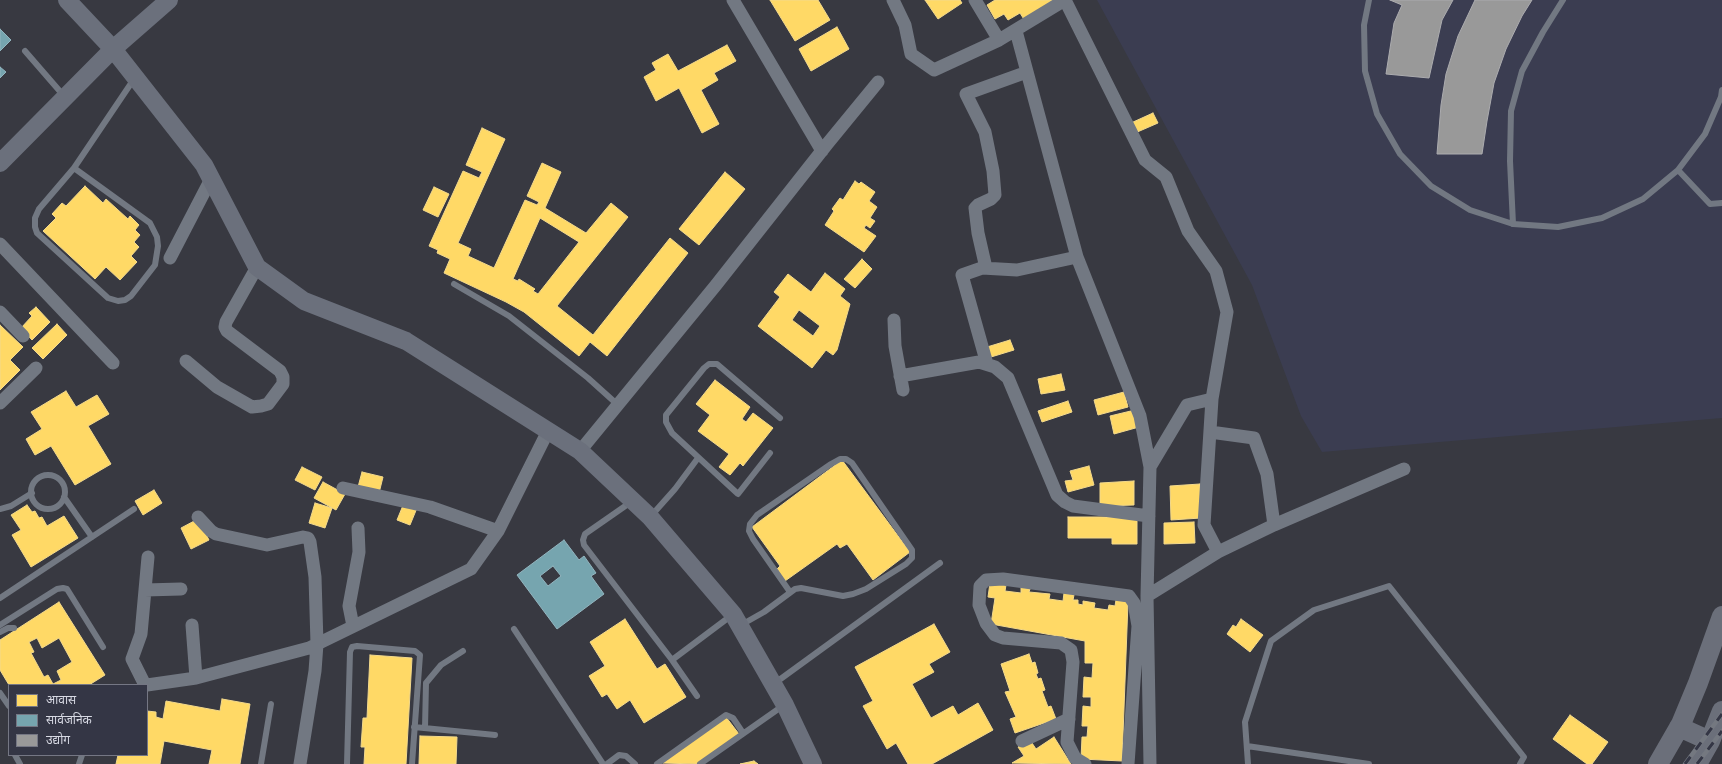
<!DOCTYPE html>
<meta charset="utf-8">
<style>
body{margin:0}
#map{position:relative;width:1722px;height:764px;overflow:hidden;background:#383941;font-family:Montserrat,"Noto Sans Devanagari",sans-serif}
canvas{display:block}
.legend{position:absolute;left:8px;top:684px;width:140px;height:72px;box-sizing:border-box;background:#343645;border:1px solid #757784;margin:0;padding:5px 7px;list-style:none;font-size:12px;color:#d7d9e3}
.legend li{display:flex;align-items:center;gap:8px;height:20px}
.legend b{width:20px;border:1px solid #757784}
</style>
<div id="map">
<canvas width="1722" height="764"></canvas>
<ul class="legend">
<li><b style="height:11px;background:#ffd966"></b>आवास</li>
<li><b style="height:11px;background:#76a5af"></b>सार्वजनिक</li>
<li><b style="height:11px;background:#999"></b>उद्योग</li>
</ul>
</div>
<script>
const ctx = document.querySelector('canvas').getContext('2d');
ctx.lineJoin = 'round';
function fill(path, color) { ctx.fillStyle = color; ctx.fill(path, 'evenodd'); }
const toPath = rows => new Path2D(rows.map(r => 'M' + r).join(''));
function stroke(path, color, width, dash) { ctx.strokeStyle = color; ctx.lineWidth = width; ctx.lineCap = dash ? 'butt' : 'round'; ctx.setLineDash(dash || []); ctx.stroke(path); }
const built = toPath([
 [1097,0,1722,0,1722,418,1322,452,1301,416,1252,285]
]);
const homes = toPath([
 [770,0,818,0,830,20,795,41,770,0],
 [925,0,960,0,962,3,938,19,925,0],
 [995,0,1060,0,1025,21,1020,13,1008,20,1004,14,995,19,987,5,995,0],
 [837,27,849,49,811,71,799,49,837,27],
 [727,45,736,61,714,73,718,80,701,90,719,124,702,133,679,88,656,101,644,77,656,70,652,63,668,54,678,71,727,45],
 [1153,113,1158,123,1135,133,1131,123,1153,113],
 [482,128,505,139,458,243,471,249,468,256,494,268,525,200,537,205,539,202,527,196,542,163,561,172,545,208,586,233,611,203,628,217,557,306,593,335,670,238,688,253,607,356,590,342,579,356,524,312,506,302,444,273,450,259,437,253,438,250,429,246,463,171,479,178,482,172,466,165,482,128],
 [540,218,579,242,538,294,533,291,535,289,519,279,518,281,513,279,540,218],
 [725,172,745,189,699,245,679,229,725,172],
 [855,181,859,184,861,182,875,192,869,201,877,207,870,218,875,221,870,228,866,225,864,228,876,236,864,252,825,225,834,211,832,209,840,198,843,200,855,181],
 [85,186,103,203,106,199,128,219,130,216,139,225,135,230,140,235,134,242,139,247,131,256,137,262,120,280,106,267,95,279,43,231,56,218,52,214,62,203,66,206,85,186],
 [434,187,449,194,438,217,423,210,434,187],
 [862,259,872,269,855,288,844,279,862,259],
 [825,273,845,289,840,296,850,304,837,350,833,355,826,350,812,368,758,326,780,297,774,292,788,274,811,292,825,273],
 [799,310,820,326,813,336,792,320,799,310],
 [36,307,50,322,32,340,21,328,32,316,29,313,36,307],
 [57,324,67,335,43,359,32,348,57,324],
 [0,325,23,347,10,360,20,370,0,390,0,325],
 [1010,340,1014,350,991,357,987,347,1010,340],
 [1061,374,1065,390,1041,394,1038,379,1061,374],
 [715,380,750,407,742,419,746,422,753,413,773,428,743,466,740,463,730,475,719,467,729,454,698,431,710,415,696,404,715,380],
 [66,391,76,407,97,395,109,414,88,426,111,464,75,485,51,446,35,455,26,439,42,429,31,412,66,391],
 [1124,392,1128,407,1098,415,1094,400,1124,392],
 [1068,401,1072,412,1042,422,1038,411,1068,401],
 [1135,410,1139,427,1114,434,1110,416,1135,410],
 [842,460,910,552,873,580,847,544,840,548,837,544,785,581,777,569,780,566,752,527,842,460],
 [1089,466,1094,485,1068,492,1065,481,1073,480,1070,471,1089,466],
 [302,467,322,477,315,490,295,480,302,467],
 [362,472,383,477,379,493,358,487,362,472],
 [1134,481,1134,505,1100,506,1100,483,1134,481],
 [323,482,345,494,336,510,314,498,323,482],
 [1200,484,1201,518,1171,520,1170,486,1200,484],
 [154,490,162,503,143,515,135,501,154,490],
 [315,503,332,508,325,528,309,523,315,503],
 [404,503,417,508,410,525,397,520,404,503],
 [27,505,32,512,35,511,39,518,42,517,47,526,64,516,78,538,31,567,12,535,21,530,11,515,27,505],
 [1068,517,1137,517,1137,544,1112,544,1112,538,1068,538,1068,517],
 [198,519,209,540,191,549,181,528,198,519],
 [1194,522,1195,543,1164,544,1164,523,1194,522],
 [990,583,1006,585,1005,591,1021,593,1021,587,1030,589,1029,592,1050,594,1049,599,1063,601,1064,593,1074,595,1073,600,1078,600,1078,604,1083,605,1083,601,1095,603,1094,608,1108,610,1109,605,1115,606,1116,600,1128,602,1122,761,1081,759,1082,737,1087,737,1088,726,1082,726,1083,706,1091,707,1091,697,1083,697,1084,677,1092,678,1093,663,1085,663,1085,641,991,624,995,598,988,597,990,583],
 [59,602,105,675,89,685,9,685,0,670,0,640,59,602],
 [37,638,42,648,59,638,72,662,57,671,61,680,53,684,48,675,44,677,31,653,34,652,29,642,37,638],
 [625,619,657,669,665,664,686,697,644,723,630,700,617,709,607,694,602,697,589,676,605,666,590,642,625,619],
 [1241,619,1263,635,1250,652,1227,634,1233,625,1236,627,1241,619],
 [934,624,950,652,929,664,934,672,912,684,931,718,953,706,958,715,978,703,993,730,932,764,908,764,896,743,887,749,863,706,873,701,855,667,934,624],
 [1029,654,1032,663,1035,662,1038,673,1036,674,1038,679,1041,678,1045,690,1042,691,1048,707,1051,706,1056,719,1015,733,1010,719,1016,717,1005,692,1010,691,1001,664,1029,654],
 [370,655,412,658,406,764,364,764,365,747,361,747,363,718,367,718,370,655],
 [222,699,250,704,240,764,209,764,212,750,164,741,160,764,116,764,118,755,147,755,147,711,156,712,156,717,163,719,166,701,220,711,222,699],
 [1570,715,1608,742,1592,764,1587,764,1553,739,1570,715],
 [726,717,739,734,697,764,663,763,726,717],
 [420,736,457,737,456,764,419,764,420,736],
 [1054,737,1071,764,1012,763,1024,756,1018,747,1030,740,1036,749,1054,737],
 [754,761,758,764,740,764,754,761]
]);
const public = toPath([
 [0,29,11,40,0,51,0,29],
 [0,67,6,72,0,78,0,67],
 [564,540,579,560,584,556,596,573,591,576,604,594,557,629,517,575,564,540],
 [553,566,561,576,548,586,540,576,553,566]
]);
const industry = toPath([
 [1390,0,1453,0,1442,20,1429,78,1386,74,1394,23,1402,5,1390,0],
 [1475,0,1532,0,1522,16,1506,49,1494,83,1487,121,1482,154,1437,154,1441,105,1446,74,1458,36,1475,0]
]);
const lane = toPath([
 [1369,0,1364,25,1365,71,1377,114,1400,154,1431,186,1470,210,1513,224,1558,227,1602,218,1643,199,1678,170,1705,134,1721,97,1722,90],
 [25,51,64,96],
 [74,168,39,209,35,218,35,227,37,233,108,298,118,301,125,300,131,296,155,265,158,246,157,237,150,223,74,168,134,79],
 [1678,170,1710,204,1722,203],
 [1513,224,1510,161,1511,111,1522,71,1543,32,1563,0],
 [454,284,509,316,588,378,618,405],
 [770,453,738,494,672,433,666,422,666,415,704,368,709,364,717,364,780,418],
 '31 492a17 17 0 1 1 34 0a17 17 0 1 1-34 0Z',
 [64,497,92,537],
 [631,502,585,534,583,540,584,545,672,660,697,696],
 [0,509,11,506,32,493],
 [651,516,675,489,698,458],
 [0,598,134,509],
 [0,625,57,589,63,588,67,589,103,647],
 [741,625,764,612,795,589,801,588,843,596,853,594,866,589,906,564,912,558,912,550,852,463,846,459,840,459,831,464,757,515,750,524,749,531,753,539,790,592],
 [514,629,603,764],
 [0,632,8,628,14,628],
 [672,660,732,615],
 [775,683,940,563],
 [0,693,9,706],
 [414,727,495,735],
 [425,728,426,683,441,665,463,651],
 [1247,746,1369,764],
 [15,755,20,764],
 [79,764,82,755],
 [261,764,271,704],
 [347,764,350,652,352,647,357,646,415,651,420,655,412,764],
 [607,764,619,755,626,756,635,764],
 [657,764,726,715,733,718,743,733],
 [700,764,784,705],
 [1248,764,1245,722,1271,641,1314,610,1389,586,1524,757,1520,764]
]);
const street = toPath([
 [733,0,822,151],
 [893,0,905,25,911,54,934,70,999,40,1065,0,1145,160,1166,177,1188,231,1216,271,1227,312,1212,399,1204,525,1218,552],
 [975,0,999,40],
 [1016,31,1077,257,1140,416,1150,467,1147,596,1150,764],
 [0,244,113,363],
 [170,258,211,179],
 [986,268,978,233,975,208,978,205,991,199,995,195,993,171,985,132,966,94,1027,72],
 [0,312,23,336],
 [894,320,895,346,903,390],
 [186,361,217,387,252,407,261,406,268,404,283,384,283,377,280,371,227,331,225,327,226,322,257,267],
 [987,364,962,275,982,268,1017,270,1077,257],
 [900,376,979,362,995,367,1008,378,1057,495,1065,502,1073,506,1149,516],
 [0,403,36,368],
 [1210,432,1254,438,1267,474,1274,525],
 [580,451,716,285,828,143,878,82],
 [1150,467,1187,405,1212,399],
 [343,488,430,507,498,531],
 [198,517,211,531,216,534,267,545,303,537,308,538,310,542,315,577,317,644,315,671,300,764],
 [145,590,181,589],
 [1147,596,1218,552,1274,525,1404,469],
 [192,625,196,678],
 [353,626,349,606,359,552,358,528],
 [145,685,132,659,141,634,148,557],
 [147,685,196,678,309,648,471,569,498,531,548,431],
 [1022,741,1069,719],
 [1085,764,1075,758,1067,742,1073,662,1071,650,1061,643,1003,638,995,635,986,623,979,605,980,586,986,580,1003,579,1129,596,1134,603,1138,626,1128,764]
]);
const secondary = toPath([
 [67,0,113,49,204,165,257,267,304,301,406,341,580,451,650,517,733,614,785,705,813,764],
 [0,163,113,49,169,0]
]);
const primary = toPath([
 [1679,727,1710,741],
 [1658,764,1681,724,1698,683,1722,616],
 [1697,764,1710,741,1722,711]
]);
const rail = toPath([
 [1685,764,1722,714],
 [1697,764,1722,731]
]);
fill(built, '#3b3d51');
fill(homes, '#ffd966');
stroke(homes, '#f3d98c', 1);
fill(public, '#76a5af');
stroke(public, '#93b5bf', 1);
fill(industry, '#999');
stroke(industry, '#acacaf', 1);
stroke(lane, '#727882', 6);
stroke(street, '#727882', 13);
stroke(secondary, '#6b707c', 18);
stroke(primary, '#6b6f7a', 20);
stroke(rail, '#747880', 4.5);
stroke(rail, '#343645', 3, [9]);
</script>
